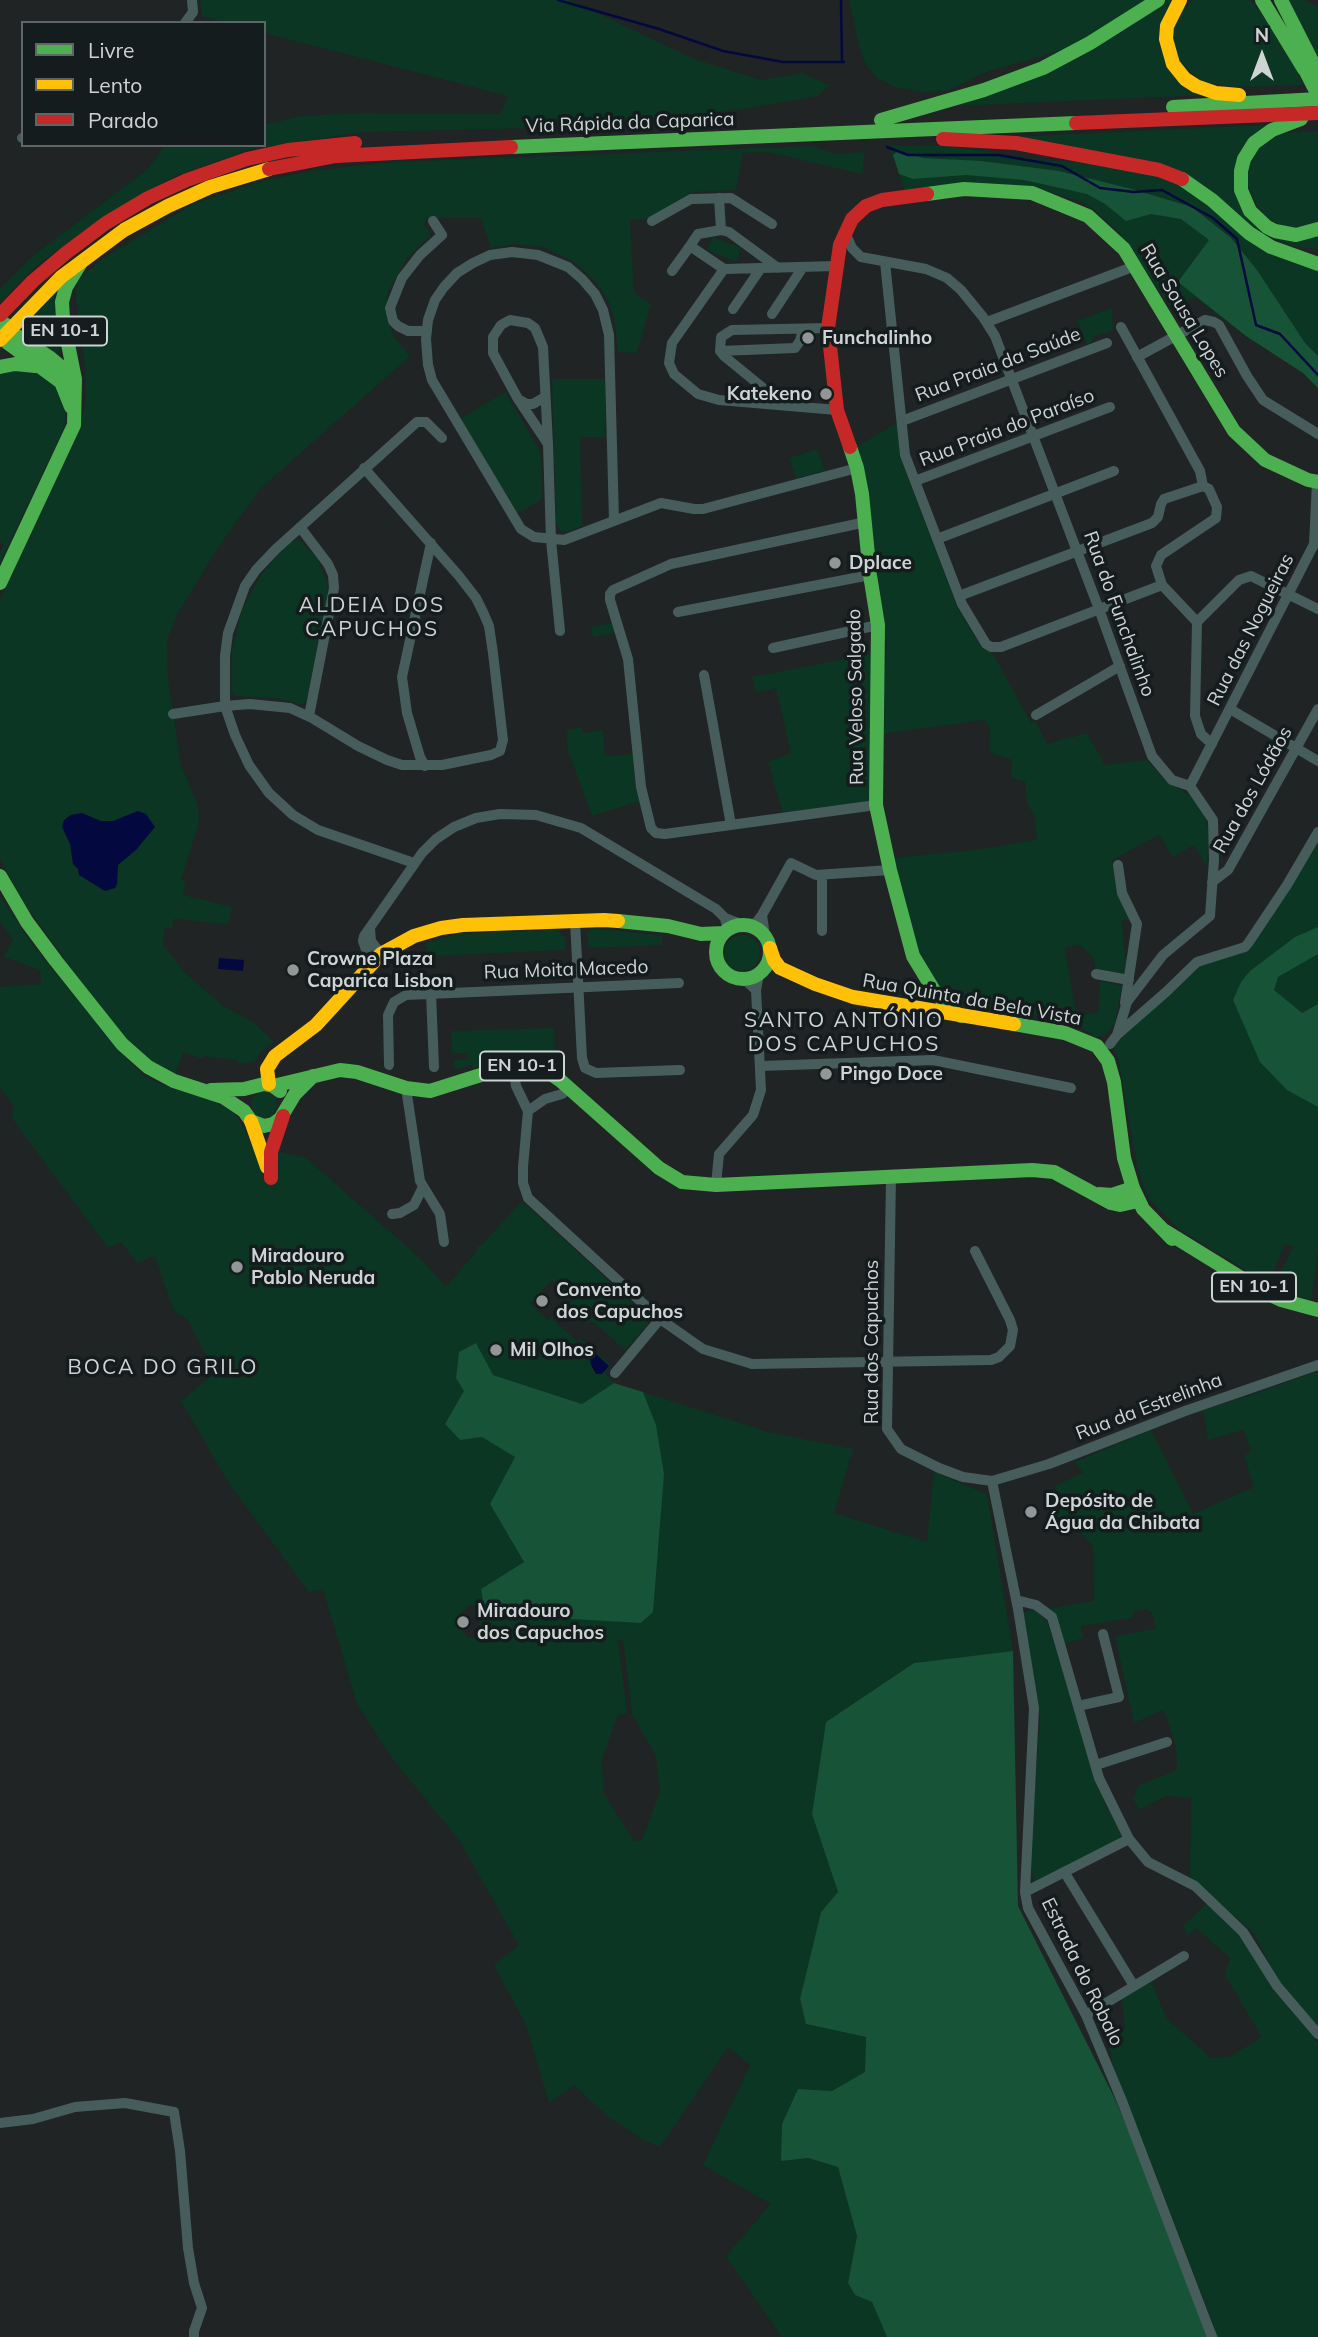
<!DOCTYPE html>
<meta charset="utf-8">
<style>
body{margin:0}
#map{position:relative;width:1318px;height:2337px;overflow:hidden;background:#202425;font-family:Mulish,sans-serif}
canvas{display:block}
.legend{position:absolute;left:21px;top:21px;width:245px;height:126px;box-sizing:border-box;background:#151c1d;border:2px solid #5f6566;margin:0;padding:9px 12px;list-style:none;font-size:21px;color:#ced3d4}
.legend li{display:flex;align-items:center;gap:14px;height:35px}
.legend b{width:35px;border:2px solid #5f6566}
.north{position:absolute;left:1227px;top:21px;width:70px;height:70px;-webkit-text-stroke:5px #151c1d;paint-order:stroke;rotate:0deg;font-size:19px;font-weight:700;line-height:28px;text-align:center;color:#ced3d4}
.north::after{content:'';display:block;margin:auto;width:24px;height:32px;background:#ced3d4;clip-path:polygon(50% 0,100% 100%,50% 72%,0 100%)}
</style>
<div id="map">
<canvas width="1318" height="2337"></canvas>
<ul class="legend">
<li><b style="height:9px;background:#4caf50"></b>Livre</li>
<li><b style="height:9px;background:#ffc107"></b>Lento</li>
<li><b style="height:9px;background:#c62828"></b>Parado</li>
</ul>
<div class="north">N</div>
</div>
<script>
const ctx = document.querySelector('canvas').getContext('2d');
ctx.lineJoin = 'round';
function fill(path, color) { ctx.fillStyle = color; ctx.fill(path, 'evenodd'); }
const toPath = rows => new Path2D(rows.map(r => 'M' + r).join(''));
function stroke(path, color, width, dash) { ctx.strokeStyle = color; ctx.lineWidth = width; ctx.lineCap = dash ? 'butt' : 'round'; ctx.setLineDash(dash || []); ctx.stroke(path); }
function label(font, color, halo, rows, align = 'center') {
  ctx.font = font + ' Mulish,sans-serif'; ctx.lineWidth = 7; ctx.setLineDash([]); ctx.textBaseline = 'middle'; ctx.strokeStyle = halo; ctx.fillStyle = color; for (const [text, x, y, turn = 0] of rows) {
    ctx.save(); ctx.translate(x, y); ctx.rotate((+turn || 0) * Math.PI / 180); ctx.textAlign = isNaN(turn) ? turn : align; if (halo) ctx.strokeText(text, 0, 0); ctx.fillText(text, 0, 0); ctx.restore();
  }
}
const green = toPath([
 [200,0,570,0,694,59,761,80,802,73,829,85,818,96,743,109,658,118,533,128,363,132,251,149,176,176,111,212,37,265,0,303,0,289,35,254,148,169,165,145,264,145,264,125,301,116,362,113,501,114,508,96,264,33,264,23,226,23,202,16],
 [849,0,1146,0,1070,48,986,72,949,90,925,92,897,88,876,77,866,65,860,50],
 [1167,0,1175,0,1161,33,1206,95,957,106,1096,45],
 [1192,0,1249,0,1255,5,1274,31,1295,66,1303,85,1234,87,1203,82,1185,67,1174,51,1173,32,1181,12],
 [1289,0,1303,0,1318,7,1318,60],
 [1269,125,1235,166,1256,226,1318,236,1318,249,1292,246,1255,231,1211,191,1007,137],
 [1318,131,1318,221,1300,228,1283,226,1267,218,1257,206,1248,187,1247,169,1253,153,1270,137,1285,133],
 [811,146,835,154,865,152,862,174,767,152,743,153,736,190,695,192,647,219,630,220,634,293,651,304,637,353,618,352,615,322,608,300,596,282,573,261,543,247,513,244,491,248,481,218,428,218,424,224,431,235,407,258,387,294,386,312,393,335,410,356,260,489,217,549,176,617,167,640,168,679,181,765,197,803,199,814,198,826,181,880,186,882,183,895,232,907,228,924,173,919,172,928,165,927,163,945,185,973,222,1005,253,1022,274,1042,261,1052,254,1062,238,1064,237,1060,204,1056,203,1059,183,1052,176,1072,186,1077,155,1064,128,1041,76,975,21,899,0,859,0,601,29,532,77,431,85,406,86,376,75,290,80,278,104,258,193,204,255,183,316,170,394,162],
 [889,146,950,146,1040,160,1095,163,1163,178,1196,194,1318,271,1318,388,1303,373,1246,336,1195,297,1172,309,1119,232,1086,203,1027,186,961,185,905,191],
 [713,237,741,248,736,262,707,250],
 [61,287,61,347,56,354,19,330],
 [1112,308,1113,330,1093,337,1092,342,1087,345,1077,321],
 [7,370,43,374,56,384,63,398,66,421,59,439,0,563,0,553,4,545,0,542,0,374],
 [552,379,605,379,605,437,580,437,582,526,568,532,561,531,556,522],
 [505,392,539,449,541,458,542,499,517,514,460,419],
 [897,423,900,456,957,606,979,644,984,650,992,652,1031,723,1035,721,1047,744,1087,733,1105,765,1147,760,1165,780,1194,798,1204,813,1209,833,1207,867,1194,845,1173,857,1159,835,1112,860,1120,897,1131,919,1122,920,1125,957,1130,958,1128,977,1096,970,1093,957,1080,945,1065,947,1076,1015,1098,1013,1100,981,1122,986,1115,1023,1105,1035,1095,1037,1069,1020,957,1005,922,967,892,858,974,850,1037,840,1035,818,1027,802,1025,781,1011,778,1012,760,989,752,990,728,984,720,888,733,880,738,880,708,887,644,867,493,858,446],
 [817,449,825,471,796,478,789,458],
 [297,540,302,542,318,559,327,583,327,597,307,700,302,705,276,698,235,696,231,691,232,650,242,610,261,575,278,555,291,542],
 [614,623,617,632,593,637,591,627],
 [876,653,873,802,783,814,768,762,791,753,776,688,756,693,752,677],
 [581,727,583,733,603,730,605,756,633,754,635,782,640,801,592,816,569,754,567,742,567,730],
 [1318,843,1318,1251,1311,1300,1278,1291,1275,1282,1294,1246,1285,1244,1268,1284,1179,1229,1148,1198,1137,1166,1119,1062,1113,1046,1200,964,1247,950,1259,937],
 [0,896,32,944,115,1046,144,1076,168,1087,210,1099,233,1112,244,1128,252,1146,306,1158,422,1260,446,1287,475,1253,478,1246,481,1246,522,1201,649,1318,648,1324,625,1350,591,1320,587,1324,567,1306,573,1299,552,1280,530,1304,548,1320,551,1318,578,1342,581,1339,611,1365,605,1373,614,1383,582,1404,493,1375,464,1391,482,1437,516,1457,490,1504,524,1562,481,1589,485,1614,656,1425,643,1392,768,1432,853,1449,834,1513,927,1542,934,1472,987,1494,1013,1651,914,1663,826,1722,812,1814,838,1892,821,1912,800,2000,807,2024,866,2037,865,2073,832,2091,781,2160,808,2158,838,2167,857,2236,848,2283,855,2295,872,2302,887,2337,782,2337,726,2256,771,2204,703,2165,750,2065,728,2047,660,2147,646,2141,607,2116,574,2085,549,2103,526,2025,494,1965,519,1945,459,1840,392,1758,357,1704,323,1589,309,1592,230,1485,181,1401,215,1373,188,1320,174,1311,155,1256,137,1263,121,1242,108,1248,12,1118,13,1105,0,1088,0,987,41,984,40,970,4,957,13,940,0,921],
 [469,1605,480,1605,479,1638,467,1637,459,1627,460,1615],
 [618,1639,623,1640,632,1714,656,1756,660,1792,642,1840,634,1841,604,1794,602,1759,618,1715,627,1713],
 [592,928,662,936,662,945,588,948,587,933],
 [556,930,565,937,566,950,430,956,425,943,457,934],
 '724 953a18 18 0 1 1 36 0a18 18 0 1 1-36 0Z',
 [554,1028,555,1047,551,1061,534,1057,499,1057,473,1069,471,1065,455,1069,453,1060,468,1059,468,1053,452,1053,451,1031],
 '251 1105a13 13 0 1 1 26 0a13 13 0 1 1-26 0Z',
 [1318,1371,1318,2028,1278,1981,1254,1933,1190,1878,1191,1798,1166,1796,1139,1810,1133,1799,1139,1785,1177,1770,1176,1746,1164,1710,1134,1723,1115,1636,1156,1629,1152,1613,1145,1609,1133,1612,1133,1618,1081,1626,1083,1638,1064,1644,1047,1609,1094,1601,1093,1547,1074,1525,1056,1517,1066,1501,1054,1486,1083,1473,1075,1462,1151,1430,1193,1514,1254,1487,1244,1456,1251,1451,1243,1430,1208,1440,1203,1410,1257,1393],
 [1033,1609,1047,1621,1105,1804,1123,1837,1034,1886,1030,1850,1040,1717,1023,1613],
 [1208,1902,1241,1934,1273,1990,1303,2022,1318,2043,1318,2337,1218,2337,1148,2155,1117,2082,1107,2037,1125,2029,1122,1998,1151,1980,1166,2018,1211,2058,1229,2057,1262,2037,1225,1975,1230,1958,1196,1928,1188,1935,1183,1926]
]);
const forest = toPath([
 [898,151,924,158,982,161,1059,171,1132,189,1192,207,1231,238,1257,270,1305,343,1318,356,1318,388,1303,373,1246,336,1178,282,1209,240,1181,219,1151,214,1126,221,1105,204,1087,194,1024,180,966,175,913,179,899,174,893,155],
 [1318,927,1318,954,1278,977,1274,990,1302,1013,1318,1004,1318,1107,1287,1090,1260,1062,1233,1000,1241,982,1250,971,1295,937],
 [476,1343,493,1375,582,1404,614,1383,643,1392,656,1425,664,1474,653,1612,641,1623,485,1614,481,1589,524,1562,490,1504,515,1457,482,1437,460,1440,445,1424,464,1391,456,1378,459,1352],
 [1013,1651,1018,1906,1115,2099,1218,2337,887,2337,872,2302,855,2295,848,2283,857,2236,838,2167,808,2158,781,2161,782,2124,798,2089,832,2091,865,2072,866,2037,806,2024,800,1999,821,1912,838,1892,812,1814,826,1722,914,1663]
]);
const water = toPath([
 [138,811,146,814,155,827,136,850,118,865,117,884,115,888,105,891,79,875,78,869,73,864,70,844,62,827,64,820,71,815,82,813,101,821,113,821],
 [219,958,244,960,243,971,218,969],
 [595,1353,609,1366,602,1374,596,1374,591,1365,590,1359]
]);
const stream = toPath([
 [558,0,659,29,723,51,783,62,844,62],
 [841,0,842,62],
 [887,147,908,155,998,155,1062,166,1100,188,1134,192,1162,190,1213,218,1237,239,1256,325,1280,334,1318,375]
]);
const street = toPath([
 [185,23,193,12,192,0],
 [22,138,23,138],
 [719,198,721,230],
 [652,221,691,199,731,198,772,224],
 [845,232,852,248,861,257,926,269,947,278,961,290,983,317,995,336,1099,609,1152,756,1172,780,1190,786,1213,820,1214,860,1210,916,1163,955,1127,1002,1117,1035,1110,1044],
 [885,262,905,455,962,604,986,644,991,647,1001,647,1162,585],
 [724,269,672,343,669,363,674,374,698,394,719,400,837,410],
 [724,269,690,246,698,234,721,230,729,232,778,268],
 [724,269,836,266],
 [672,271,690,246],
 [733,309,761,268],
 [772,314,803,267],
 [987,322,1135,266],
 [1121,327,1200,471,1203,486],
 [427,331,408,331,398,326,393,321,390,308,402,278,420,255,442,235,433,221],
 [720,351,795,348,800,341,803,329],
 [1137,357,1205,320,1214,322,1219,325,1247,376,1263,400,1318,434],
 [518,399,527,404,533,404,545,397],
 [784,405,724,356,720,351,721,337,732,330,828,328],
 [902,421,1107,343],
 [548,444,518,399,493,353,493,337,501,325,510,320,528,323,535,328,543,347,548,444,551,540,560,631],
 [915,481,1110,407],
 [1203,486,1209,489,1217,507,1216,518,1161,555,1156,566,1162,585,1197,622,1195,716,1201,734,1212,744],
 [614,520,609,335,603,310,595,294,582,279,568,267,538,255,512,252,490,255,473,263,457,273,444,287,435,300,428,320,426,339,428,365,432,380,521,529,534,537,564,540,661,503,694,509,703,509,857,468],
 [866,522,671,564,613,590,610,594,610,600,628,659,641,787,651,828,656,833,665,834,876,805],
 [300,527,328,564,333,575,334,588,309,716],
 [937,539,1114,471],
 [959,596,1152,523,1158,517,1161,504,1164,499,1203,486],
 [678,612,870,575],
 [1197,622,1239,580,1251,576,1318,609],
 [773,648,878,625],
 [704,675,731,825],
 [1230,709,1318,761],
 [173,714,225,706,250,704,290,708,312,718,358,746,387,760,402,765,442,765,491,755,500,751,503,740,493,653,489,626,483,612,476,598,459,576,364,468],
 [1036,715,1120,666],
 [425,766,420,757,407,713,402,677,431,543],
 [1190,786,1314,544,1317,482],
 [414,863,318,830,293,815,269,793,249,765,235,735,225,706,225,656,228,633,245,586,256,570,276,549,417,422,426,422,442,438],
 [1118,865,1122,893,1137,924,1125,1003],
 [1212,882,1228,870,1318,709],
 [762,915,791,863,816,875,890,870],
 [575,921,582,1058,585,1068,596,1073,680,1070],
 [726,923,725,918,743,925],
 [747,925,756,923,762,915,765,936],
 [370,929,371,941,381,954],
 [822,931,822,875],
 [371,964,363,941,364,936,422,853,436,839,454,827,476,818,500,814,536,815,581,828,716,909,725,918],
 [1096,974,1129,980],
 [744,979,756,990,759,974],
 [431,993,434,1067],
 [1118,1034,1166,992,1197,962,1245,947,1249,942,1287,885,1318,832],
 [389,1065,388,1015,394,1002,406,995,679,983],
 [513,1066,516,1086,528,1111,545,1099,562,1094,570,1088],
 [761,1066,933,1060,1071,1088],
 [406,1088,420,1181,440,1214,444,1242],
 [528,1111,523,1167,523,1183,528,1198,660,1319,703,1349,752,1364,991,1360,999,1357,1010,1346,1013,1330,1010,1320,975,1251],
 [891,1176,887,1429,901,1449,939,1468,963,1477,992,1481,1049,1464,1185,1411,1318,1365],
 [716,1185,719,1154,753,1115,761,1090,756,990],
 [392,1214,400,1213,414,1205,423,1187],
 [615,1373,660,1319],
 [992,1481,1018,1609,1034,1708,1025,1892,1028,1908,1086,2015,1122,2101,1212,2337],
 [1016,1600,1036,1605,1052,1617,1099,1778,1129,1839,1148,1862,1195,1886,1243,1932,1277,1986,1318,2034],
 [1078,1706,1119,1697,1103,1634],
 [1096,1765,1167,1742],
 [1065,1873,1134,1986],
 [1025,1892,1129,1839],
 [1086,2015,1184,1956],
 [0,2123,33,2119,75,2107,125,2103,174,2112,180,2151,188,2248,194,2283,202,2308,194,2331,194,2337]
]);
const fast = toPath([
 [1262,0,1304,69],
 [1281,0,1318,73],
 [1301,62,1318,95],
 [1173,107,1318,99],
 [1301,119,1272,130,1254,143,1244,159,1241,171,1241,190,1250,211,1267,227,1275,231,1296,235,1318,229],
 [881,120,984,90,1043,68,1090,43,1158,0],
 [511,147,1076,123],
 [1182,179,1212,200,1249,233,1271,247,1318,264],
 [927,194,964,189,1032,193,1088,216,1124,249,1234,431,1265,460,1308,480,1318,482],
 [5,324,4,335,8,343,61,382,71,407],
 [0,334,19,337,49,357,61,367,72,386],
 [0,367,15,364,35,366],
 [850,447,857,468,862,494,870,575,878,625,876,805,890,870,913,956,933,989,949,1009,961,1016],
 [0,583,74,425,75,379,63,319,62,302,66,287,80,264],
 [0,876,27,922,56,961,122,1044,148,1067,174,1081,223,1097,244,1111,251,1121,264,1126,273,1124,280,1119,295,1094,313,1076],
 [618,921,668,926,701,934,723,933],
 '716 952a27 27 0 1 1 54 0a27 27 0 1 1-54 0Z',
 [1014,1024,1065,1033,1097,1046,1108,1061,1114,1082,1124,1158,1133,1188],
 [273,1086,340,1070,357,1072,406,1088,430,1091,503,1068,529,1067,551,1074,561,1081,659,1168,682,1182,716,1185,1032,1170,1054,1172,1111,1203,1120,1205,1138,1201],
 [211,1090,244,1089,264,1084,273,1086,280,1091],
 [1099,1194,1112,1195,1133,1188,1143,1209,1172,1239],
 [1165,1231,1264,1292,1281,1300,1318,1310]
]);
const slow = toPath([
 [1180,0,1167,26,1166,39,1173,64,1185,79,1196,86,1216,93,1239,95],
 [0,340,61,277,124,230,168,206,210,187,269,169],
 [770,948,774,960,780,968,815,984,853,997,1014,1024],
 [269,1084,267,1069,275,1056,316,1025,381,954,414,936,441,928,463,925,604,920,618,921],
 [251,1121,267,1167]
]);
const jam = toPath([
 [1076,123,1318,113],
 [943,139,1016,143,1159,170,1182,179],
 [269,169,336,156,511,147],
 [0,315,33,281,66,253,106,223,148,198,187,180,247,159,288,150,355,143],
 [850,447,837,410,828,328,840,245,852,219,866,206,882,200,927,194],
 [271,1178,271,1152,283,1116]
]);
const markers = [
 [808,338,7,"#919697"],
 [826,394,7,"#919697"],
 [835,563,7,"#919697"],
 [293,970,7,"#919697"],
 [826,1074,7,"#919697"],
 [237,1267,7,"#919697"],
 [542,1301,7,"#919697"],
 [496,1350,7,"#919697"],
 [1031,1512,7,"#919697"],
 [463,1622,7,"#919697"]
];
const shields = [
 [65,331,84],
 [522,1066,84],
 [1254,1287,84]
];
const shieldNames = [
 ["EN 10-1",65,331],
 ["EN 10-1",522,1066],
 ["EN 10-1",1254,1287]
];
const streetNames = [
 ["Via Rápida da Caparica",630,123,-2],
 ["Rua Sousa Lopes",1184,311,59],
 ["Rua Praia da Saúde",998,365,-21],
 ["Rua Praia do Paraíso",1007,428,-21],
 ["Rua do Funchalinho",1119,614,70],
 ["Rua das Nogueiras",1251,630,-63],
 ["Rua Veloso Salgado",856,697,-91],
 ["Rua dos Lódãos",1253,790,-61],
 ["Rua Moita Macedo",566,970,-2],
 ["Rua Quinta da Bela Vista",972,1000,10],
 ["Rua dos Capuchos",872,1342,-90],
 ["Rua da Estrelinha",1149,1407,-21],
 ["Estrada do Robalo",1082,1972,64]
];
const poiNames = [
 ["Funchalinho",822,338],
 ["Katekeno",812,394,"right"],
 ["Dplace",849,563],
 ["Crowne Plaza",307,959],
 ["Caparica Lisbon",307,981],
 ["Pingo Doce",840,1074],
 ["Miradouro",251,1256],
 ["Pablo Neruda",251,1278],
 ["Convento",556,1290],
 ["dos Capuchos",556,1312],
 ["Mil Olhos",510,1350],
 ["Depósito de",1045,1501],
 ["Água da Chibata",1045,1523],
 ["Miradouro",477,1611],
 ["dos Capuchos",477,1633]
];
const neighbourhoodNames = [
 ["ALDEIA DOS",372,606],
 ["CAPUCHOS",372,630],
 ["SANTO ANTÓNIO",844,1021],
 ["DOS CAPUCHOS",844,1045],
 ["BOCA DO GRILO",163,1368]
];
fill(green, '#0a3623');
fill(forest, '#165337');
fill(water, '#03093e');
stroke(stream, '#03093e', 2.5);
stroke(street, '#475d5c', 10);
stroke(fast, '#4caf50', 14);
stroke(slow, '#ffc107', 14);
stroke(jam, '#c62828', 14);
for (const [x, y, r, color] of markers) { const dot = new Path2D(); dot.arc(x, y, r, 0, 2 * Math.PI); ctx.fillStyle = color; ctx.fill(dot); stroke(dot, '#151c1d', 2.5); }
for (const [x, y, w] of shields) { const box = new Path2D(); box.roundRect(x - w / 2, y - 14.5, w, 29, 5); ctx.fillStyle = '#151c1d'; ctx.fill(box); stroke(box, '#ced3d4', 2); }
label('bold 18px', '#ced3d4', null, shieldNames);
label('19px', '#ced3d4', '#151c1d', streetNames);
label('bold 19px', '#ced3d4', '#151c1d', poiNames, 'left');
ctx.letterSpacing = '2px';
label('21px', '#ced3d4', '#151c1d', neighbourhoodNames);
ctx.letterSpacing = '0px';
</script>
